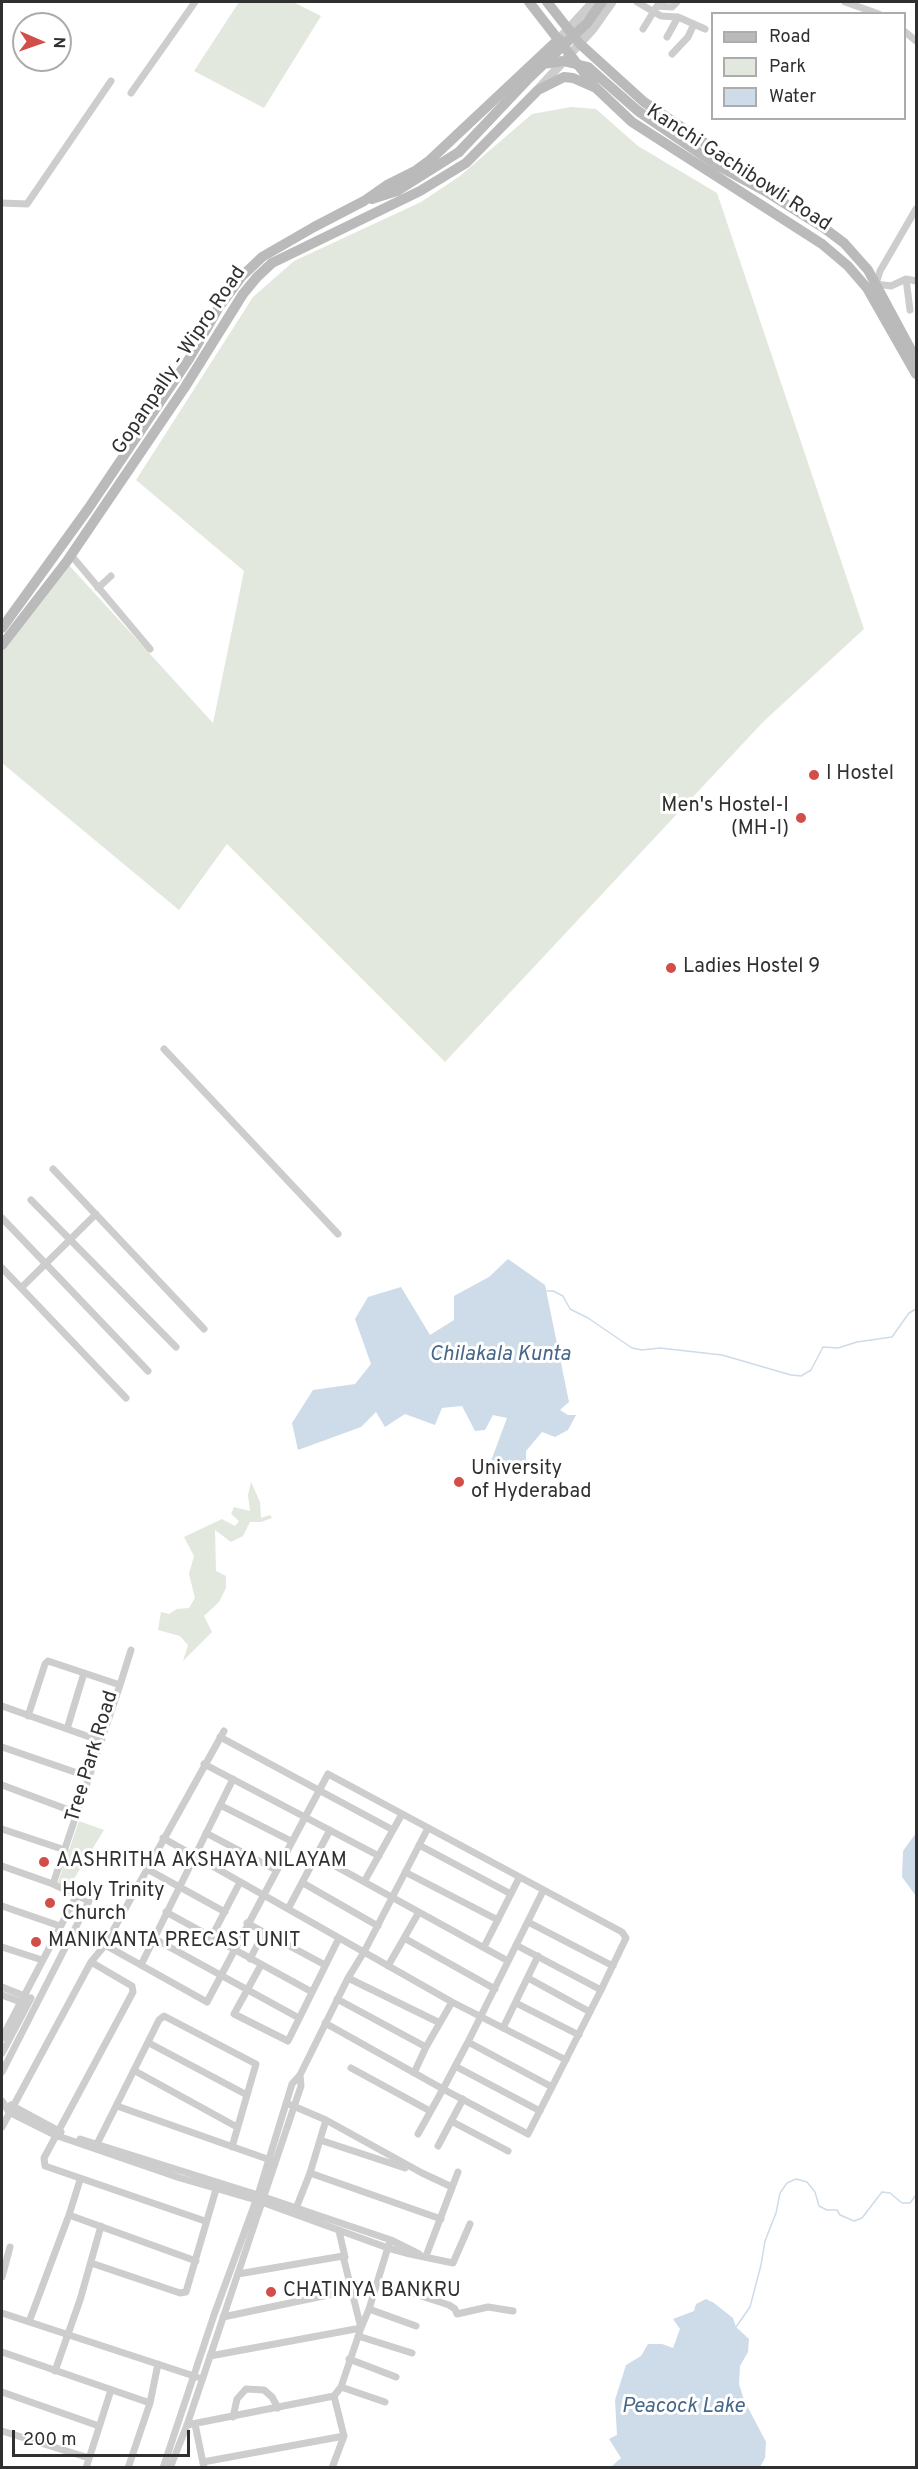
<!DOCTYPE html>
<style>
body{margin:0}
#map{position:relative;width:918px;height:2469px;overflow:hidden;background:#fff;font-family:Overpass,sans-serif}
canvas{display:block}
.frame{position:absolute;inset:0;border:3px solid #303030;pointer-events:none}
.legend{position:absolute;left:711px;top:12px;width:195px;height:108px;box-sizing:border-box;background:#fff;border:2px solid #acacac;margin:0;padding:8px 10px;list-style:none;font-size:18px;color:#303030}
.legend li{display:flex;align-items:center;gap:12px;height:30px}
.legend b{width:30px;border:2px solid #acacac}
.north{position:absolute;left:12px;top:12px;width:60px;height:60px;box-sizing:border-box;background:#fff;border:2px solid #acacac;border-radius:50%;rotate:92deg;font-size:16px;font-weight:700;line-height:24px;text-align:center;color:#303030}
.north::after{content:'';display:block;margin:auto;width:21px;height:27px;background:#d24e48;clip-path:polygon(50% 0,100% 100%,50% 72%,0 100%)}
.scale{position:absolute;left:12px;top:2430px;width:178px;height:27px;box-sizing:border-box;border:3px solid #303030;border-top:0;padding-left:8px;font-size:18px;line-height:21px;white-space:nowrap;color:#303030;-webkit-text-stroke:4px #fff;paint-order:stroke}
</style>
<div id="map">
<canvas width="918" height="2469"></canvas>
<div class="frame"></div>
<ul class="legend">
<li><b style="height:8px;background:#bababa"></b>Road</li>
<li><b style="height:16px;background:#e2e8dd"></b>Park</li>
<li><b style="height:16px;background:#cedbe9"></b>Water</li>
</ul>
<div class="north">N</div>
<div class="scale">200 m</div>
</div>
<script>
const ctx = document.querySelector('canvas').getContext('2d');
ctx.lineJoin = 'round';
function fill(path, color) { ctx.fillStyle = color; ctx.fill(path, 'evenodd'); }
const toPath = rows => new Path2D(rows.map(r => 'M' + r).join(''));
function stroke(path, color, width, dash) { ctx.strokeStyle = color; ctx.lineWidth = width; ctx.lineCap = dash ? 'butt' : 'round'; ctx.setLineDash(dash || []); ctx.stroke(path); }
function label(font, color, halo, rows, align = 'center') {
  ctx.font = font + ' Overpass,sans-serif'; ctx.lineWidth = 6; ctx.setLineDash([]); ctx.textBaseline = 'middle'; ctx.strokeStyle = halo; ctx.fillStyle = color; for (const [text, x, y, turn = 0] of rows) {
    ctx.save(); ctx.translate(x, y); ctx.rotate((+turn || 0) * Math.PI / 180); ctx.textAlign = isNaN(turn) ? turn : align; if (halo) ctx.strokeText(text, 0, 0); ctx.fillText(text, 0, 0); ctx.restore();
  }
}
const green = toPath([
 [239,2,293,2,321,16,264,108,194,71],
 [571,107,596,109,638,146,717,193,864,629,763,722,445,1062,227,844,179,910,2,763,2,649,67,563,213,723,244,571,136,480,253,297,294,261,421,202,460,176,532,114],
 [251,1482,260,1502,261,1518,270,1515,272,1518,261,1522,250,1522,243,1536,231,1542,215,1530,216,1571,226,1576,226,1588,219,1602,204,1616,212,1632,183,1661,188,1645,180,1636,158,1630,161,1612,169,1614,177,1609,189,1608,195,1598,189,1574,194,1556,184,1537,222,1519,235,1526,239,1521,231,1514,234,1507,250,1511,248,1495],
 [79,1821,104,1830,69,1887,58,1882]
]);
const water = toPath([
 [508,1259,545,1285,569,1402,560,1410,568,1415,576,1415,568,1430,555,1437,542,1432,526,1451,526,1471,491,1461,507,1418,493,1415,485,1430,475,1431,462,1406,442,1408,435,1425,405,1414,385,1427,376,1412,361,1427,298,1450,292,1423,313,1390,355,1384,371,1364,355,1319,368,1297,401,1287,430,1335,454,1320,454,1296,489,1277],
 [916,1833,916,1896,902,1877,903,1851],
 [706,2299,714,2303,733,2318,736,2327,749,2339,748,2352,740,2366,739,2384,744,2400,766,2442,765,2458,760,2467,611,2467,621,2458,609,2439,617,2435,615,2400,626,2365,641,2356,648,2344,662,2344,673,2348,680,2329,673,2319,694,2311,696,2304]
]);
const stream = toPath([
 [547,1291,553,1291,563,1296,570,1309,588,1318,632,1348,642,1350,660,1348,722,1355,791,1375,801,1376,811,1370,823,1347,838,1348,857,1342,892,1337,909,1313,916,1309],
 [736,2327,750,2307,761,2265,765,2241,776,2213,780,2193,787,2183,796,2179,807,2182,815,2192,819,2206,827,2210,837,2210,840,2215,854,2221,862,2218,882,2192,890,2193,902,2203,910,2203,916,2195]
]);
const minor = toPath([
 [637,2,661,16,678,17,705,29],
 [845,2,879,14],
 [643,29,657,6,672,7,677,2],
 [904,31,916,41],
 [667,37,678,17],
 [672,54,688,37,694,24],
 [131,93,195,2],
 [2,203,27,204,111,81],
 [916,209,880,271,876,284,891,286,906,279,916,281],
 [906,279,910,310],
 [71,555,150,649],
 [98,588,111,576],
 [164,1049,338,1234],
 [53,1169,204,1329],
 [31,1200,176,1347],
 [2,1218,148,1371],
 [2,1268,126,1398],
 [21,1288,96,1214],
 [120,1685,131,1650],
 [2,1706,101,1741],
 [28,1716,45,1664,48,1661,120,1685,53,1884],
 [67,1729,84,1673],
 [220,1737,393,1830],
 [2,1747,89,1777],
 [204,1764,379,1856],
 [2,1785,77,1813],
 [220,1805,291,1841],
 [2,1829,65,1850],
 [206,1833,276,1870],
 [163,1838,452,2002,426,2047],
 [419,1845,511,1894],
 [317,1856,508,1961],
 [2,1866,53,1884,89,1901,2,2072],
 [147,1869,225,1912],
 [405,1872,498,1920],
 [364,1882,402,1814],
 [303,1883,378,1926],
 [2,1906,60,1926],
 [288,1909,330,1830],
 [166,1912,312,1992],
 [528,1922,613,1966],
 [247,1923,325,1965],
 [153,1938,299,2018],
 [211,1938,240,1882],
 [404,1938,495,1989],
 [105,1945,224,1731],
 [2,1947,42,1960],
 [484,1947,519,1878],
 [250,1959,264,1932],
 [91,1962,132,1986,133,1992,44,2158,45,2166,205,2221],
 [141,1965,233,1779],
 [261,1965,234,2014,288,2041,339,1938],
 [388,1966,419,1912],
 [348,1978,440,2023],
 [528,1978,590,2012],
 [2,1987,27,1997],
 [2,1995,23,2003],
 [337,1999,426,2047,414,2073],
 [452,2002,566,2060],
 [516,2003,579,2035],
 [325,2023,443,2089,418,2134],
 [503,2028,538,1956],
 [2,2038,77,1895],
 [468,2042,443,2089,528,2134,552,2087,468,2042,543,1891],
 [149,2043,247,2095],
 [2,2053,31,1998],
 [455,2066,540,2111],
 [351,2068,430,2111],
 [135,2071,237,2127],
 [552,2087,601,1990],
 [2,2101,9,2112,55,2135,180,2178,256,2200,388,2248,410,2254,453,2263,470,2224],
 [11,2105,61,2132],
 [291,2105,326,2120,422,2173,452,2187],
 [117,2106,273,2161],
 [451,2121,508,2151],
 [2,2127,91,1962,105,1945,207,2002,328,1774,622,1932,626,1938,601,1990,516,1945],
 [80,2139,258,2195,391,2240,419,2254],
 [320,2140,405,2168],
 [97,2144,159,2020,164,2016,256,2064,232,2147],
 [438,2146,463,2099],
 [310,2173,441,2219],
 [295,2211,310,2173,326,2120],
 [69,2215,196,2261],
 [339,2231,345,2257],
 [426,2256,458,2172],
 [91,2263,180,2293,186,2292,217,2186],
 [2,2277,10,2247],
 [378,2282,449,2305,455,2309,457,2314,488,2307,513,2311],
 [369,2309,416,2326],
 [2,2313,197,2377],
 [223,2317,352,2290],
 [29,2322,69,2215,80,2180],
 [358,2336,412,2353],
 [2,2352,150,2403],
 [210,2356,361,2328,343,2256,238,2274],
 [349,2359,396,2377],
 [55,2371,80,2300,101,2226],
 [341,2387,385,2402],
 [2,2392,99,2426],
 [233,2417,237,2399,246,2389,264,2390,272,2397,278,2408],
 [195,2424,204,2468],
 [187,2425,334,2396],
 [2,2431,89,2458],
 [203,2462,344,2436],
 [86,2468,111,2390],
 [128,2468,150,2403,158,2364],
 [163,2468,214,2315,258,2195,292,2084,300,2075,348,1978,364,1952,428,1828],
 [170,2468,187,2425,301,2086,300,2075],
 [332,2468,344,2436,334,2396,341,2387,361,2328,369,2309,389,2244]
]);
const tertiary = toPath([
 [559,39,593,2],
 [540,87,593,29,612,2]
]);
const secondary = toPath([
 [529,2,596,88,632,122,822,244,848,266,867,288,916,374],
 [547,2,580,44,644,102,727,158,765,191,824,228,844,243,868,270,916,359],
 [372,199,397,191,459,152],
 [2,628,88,509,189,359,219,307,242,276,262,257,314,227,364,201,387,185,415,171,430,160,559,39],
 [2,645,67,561,185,387,243,294,257,277,272,263,420,191,466,163,538,90,564,77,573,78,596,88]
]);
const secondaryBridge = toPath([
 [543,64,563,61,588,67,638,111,717,165,765,191],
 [459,152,530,77,587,23,602,2]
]);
const markers = [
 [814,775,6,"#d24e48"],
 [801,818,6,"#d24e48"],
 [671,968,6,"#d24e48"],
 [459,1482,6,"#d24e48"],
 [44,1862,6,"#d24e48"],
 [50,1903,6,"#d24e48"],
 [36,1942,6,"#d24e48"],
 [271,2292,6,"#d24e48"]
];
const streetNames = [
 ["Kanchi Gachibowli Road",738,169,33],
 ["Gopanpally - Wipro Road",180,361,-56],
 ["Tree Park Road",93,1757,-73]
];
const poiNames = [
 ["I Hostel",826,775],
 ["Men's Hostel-I",789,807,"right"],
 ["(MH-I)",789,830,"right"],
 ["Ladies Hostel 9",683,968],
 ["University",471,1470],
 ["of Hyderabad",471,1493],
 ["AASHRITHA AKSHAYA NILAYAM",56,1862],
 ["Holy Trinity",62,1892],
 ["Church",62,1915],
 ["MANIKANTA PRECAST UNIT",48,1942],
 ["CHATINYA BANKRU",283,2292]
];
const waterNames = [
 ["Chilakala Kunta",500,1356],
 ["Peacock Lake",683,2408]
];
fill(green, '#e2e8dd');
fill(water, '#cedbe9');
stroke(stream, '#cedbe9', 1.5);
stroke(minor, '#cdcdcd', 7);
stroke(tertiary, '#cdcdcd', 9);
stroke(secondary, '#bababa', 10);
stroke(secondaryBridge, '#bababa', 10);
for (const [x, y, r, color] of markers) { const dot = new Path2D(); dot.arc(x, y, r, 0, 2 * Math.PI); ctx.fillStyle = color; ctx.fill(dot); stroke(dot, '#fff', 2); }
label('20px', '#303030', '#fff', streetNames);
label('20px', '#303030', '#fff', poiNames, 'left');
label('italic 21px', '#476789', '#fff', waterNames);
</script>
